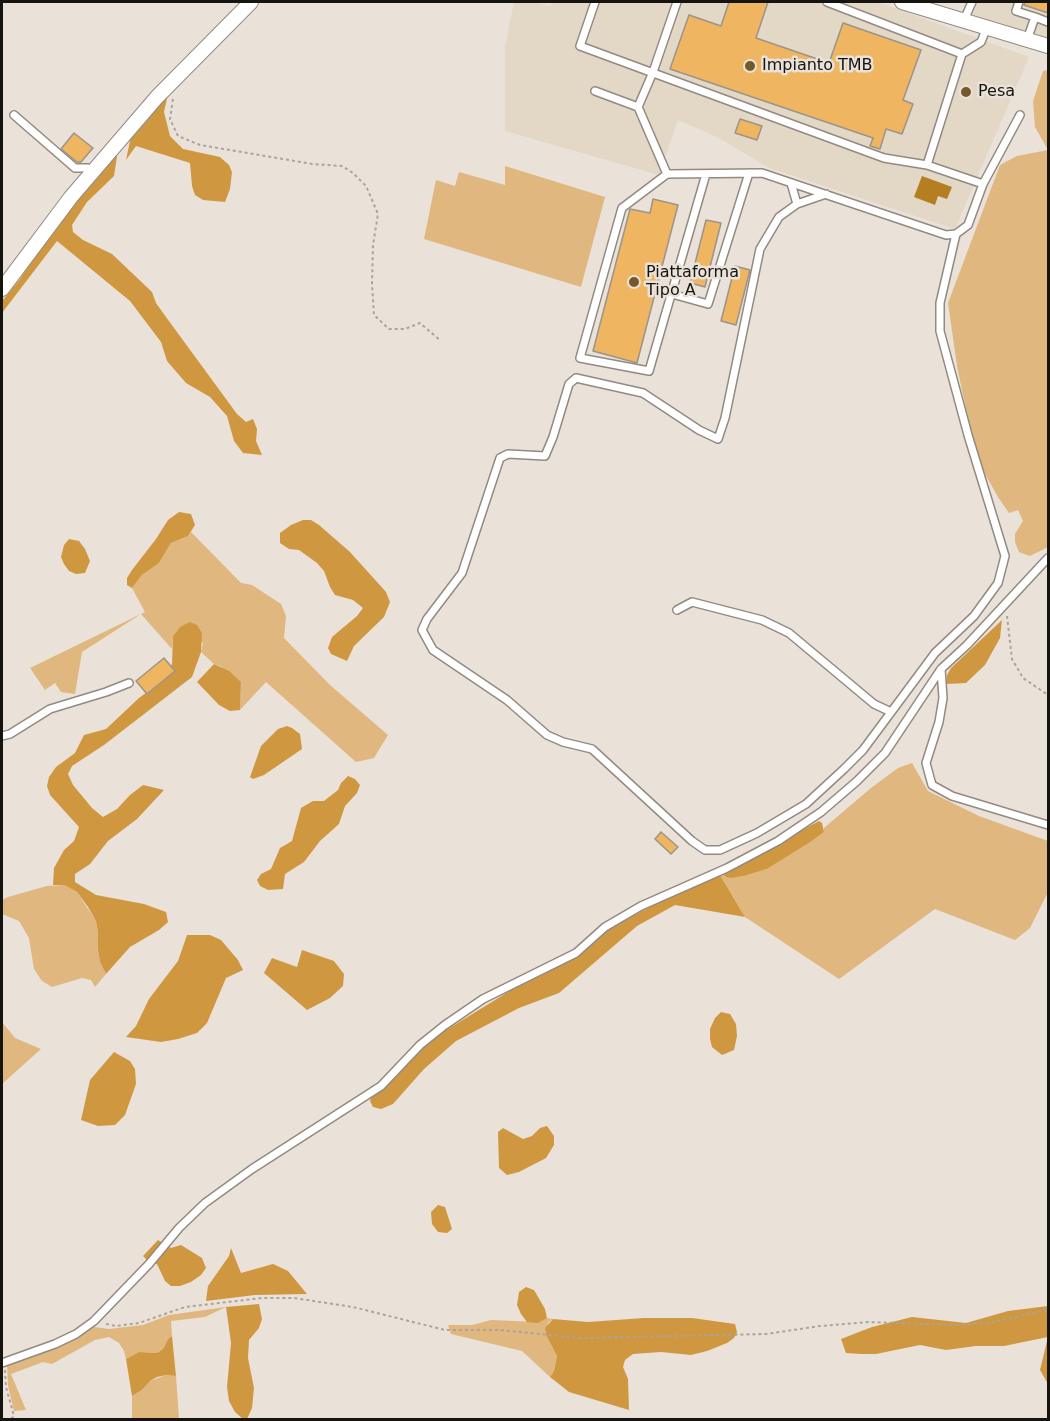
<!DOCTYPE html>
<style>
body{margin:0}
#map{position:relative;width:1050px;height:1421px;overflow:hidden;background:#eae2d8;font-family:"DejaVu Sans",sans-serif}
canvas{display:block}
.frame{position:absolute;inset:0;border:3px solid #161410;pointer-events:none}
</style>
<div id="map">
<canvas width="1050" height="1421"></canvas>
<div class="frame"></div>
</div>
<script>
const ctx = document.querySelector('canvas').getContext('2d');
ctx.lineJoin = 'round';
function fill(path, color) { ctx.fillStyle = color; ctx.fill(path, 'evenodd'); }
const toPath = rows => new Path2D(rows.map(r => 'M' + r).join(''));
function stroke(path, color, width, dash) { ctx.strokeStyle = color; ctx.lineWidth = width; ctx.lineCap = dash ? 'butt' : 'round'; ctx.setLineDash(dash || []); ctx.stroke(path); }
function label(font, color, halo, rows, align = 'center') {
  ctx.font = font + ' "DejaVu Sans",sans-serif'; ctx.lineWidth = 5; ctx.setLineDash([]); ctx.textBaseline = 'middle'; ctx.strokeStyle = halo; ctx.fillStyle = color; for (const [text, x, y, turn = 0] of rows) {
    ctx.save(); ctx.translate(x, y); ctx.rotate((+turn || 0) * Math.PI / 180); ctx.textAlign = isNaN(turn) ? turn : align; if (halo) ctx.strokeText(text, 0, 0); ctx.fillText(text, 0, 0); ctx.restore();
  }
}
const built = toPath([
 [514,2,535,2,550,6,552,2,878,2,1029,57,955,229,769,168,719,138,678,120,659,175,505,131,505,47],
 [978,2,1048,2,1048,41,971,18]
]);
const green = toPath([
 [1048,70,1048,547,1030,556,1019,552,1015,542,1015,534,1023,521,1018,510,1009,513,998,497,976,458,957,366,948,303,1000,165,1017,156,1048,150,1035,127,1033,101,1043,71],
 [505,166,605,197,581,287,424,239,436,180,455,186,459,172,505,185],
 [191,532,241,583,252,585,281,604,286,616,284,638,330,685,388,735,374,758,356,762,266,682,240,710,241,682,220,666,214,664,201,652,203,643,180,627,173,636,172,649,141,614,82,652,75,694,61,692,55,683,45,690,30,668,145,612,132,588,142,575,159,563,171,543,188,536],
 [912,763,928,791,979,816,1048,841,1047,894,1030,928,1015,940,935,909,839,979,745,917,720,875,723,873,747,875,767,869,812,841,824,832,824,828,871,788,898,768],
 [64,885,77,892,96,921,98,933,98,950,100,962,106,974,95,987,91,980,82,978,52,987,42,981,34,969,29,938,19,921,2,914,2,900,8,897,47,886],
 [2,1022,15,1038,41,1049,2,1084],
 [226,1307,205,1317,171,1321,172,1336,168,1339,163,1349,157,1353,139,1352,126,1359,124,1351,119,1343,109,1337,95,1340,52,1364,43,1362,11,1374,26,1410,14,1411,8,1386,7,1363,54,1346,94,1327,109,1329,143,1325,169,1315],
 [547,1318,553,1319,548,1323,547,1337,557,1356,554,1371,550,1377,522,1351,451,1334,448,1325,472,1325,491,1320,538,1322],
 [166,1375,176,1376,179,1419,132,1419,132,1396,142,1390,150,1381]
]);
const forest = toPath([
 [168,94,164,112,170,136,183,149,220,157,229,165,232,172,230,189,225,202,203,200,195,195,192,186,190,163,136,146,126,160,131,136],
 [118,150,114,176,87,202,72,225,73,232,83,240,112,254,152,292,156,303,166,317,237,414,246,422,253,419,257,429,256,441,262,455,243,453,234,441,227,416,210,397,186,383,167,361,161,342,130,301,57,241,2,313,2,301,20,279,48,236],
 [179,512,191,514,195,525,188,536,171,543,159,563,142,575,132,588,127,585,127,578,132,570,156,539,168,520],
 [303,520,311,520,319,525,350,552,386,592,390,602,384,617,354,646,347,661,331,654,328,648,332,637,357,616,363,608,353,600,335,595,330,587,324,571,317,563,299,550,289,549,280,543,280,533,291,525],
 [69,539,79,541,85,549,90,561,85,573,76,574,69,571,64,564,61,557,64,545],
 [1002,620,1000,638,985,665,966,683,946,684,947,675,951,668],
 [190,622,197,625,202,633,201,652,192,677,104,745,72,766,68,774,73,785,92,808,103,817,117,809,130,795,143,785,164,790,137,819,108,841,90,864,75,874,75,882,96,895,144,904,166,912,168,922,159,930,130,947,106,974,100,962,98,950,98,933,96,921,88,907,77,892,64,885,53,885,54,868,64,850,74,841,79,827,50,795,47,786,49,777,56,767,75,753,84,735,106,729,139,698,161,682,172,664,173,636,180,627],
 [214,664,229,671,241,682,240,710,230,711,219,705,197,682],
 [287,726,292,728,300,734,302,749,264,775,253,779,250,777,261,746,278,729],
 [348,776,355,779,360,785,357,793,345,806,339,824,320,841,304,862,285,874,283,889,268,890,260,886,257,880,261,874,271,869,280,848,292,841,301,808,313,801,324,801,338,790,341,783],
 [819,821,822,823,824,832,812,841,767,869,747,875,731,878,726,877,723,873],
 [720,875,745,917,675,905,637,926,559,993,519,1008,456,1041,424,1069,393,1104,381,1109,373,1107,370,1101,372,1095,411,1058,443,1032,534,976,566,962,601,933,678,892],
 [187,935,210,935,221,940,238,960,243,970,226,978,207,1023,197,1033,178,1039,161,1042,126,1037,136,1026,149,999,178,961],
 [302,950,334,961,344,974,343,986,330,998,307,1010,264,973,272,958,297,967],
 [721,1012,730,1014,736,1024,737,1036,734,1050,722,1055,712,1047,710,1039,710,1029,715,1018],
 [114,1052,130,1061,135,1069,136,1084,125,1115,115,1125,98,1126,81,1120,90,1080],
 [547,1126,554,1136,554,1145,546,1158,519,1172,507,1175,499,1168,498,1132,503,1128,523,1139,532,1136,540,1128],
 [438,1205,445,1207,452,1229,447,1233,438,1232,432,1224,431,1212],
 [158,1240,171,1248,181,1245,202,1258,206,1268,201,1275,191,1282,180,1286,171,1286,165,1281,157,1264,147,1260,143,1256],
 [231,1248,241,1273,273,1264,288,1271,307,1294,255,1295,206,1301,208,1286,229,1256],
 [526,1287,534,1290,545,1309,547,1318,538,1323,527,1322,521,1314,517,1305,519,1292],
 [259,1304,262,1319,259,1328,249,1340,248,1358,254,1388,252,1408,247,1419,243,1419,235,1412,229,1401,227,1387,231,1343,226,1307],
 [1048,1306,1048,1384,1040,1370,1048,1337,1004,1346,976,1346,946,1350,920,1345,876,1354,861,1354,846,1353,841,1339,872,1327,912,1317,966,1323,1008,1311],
 [644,1318,692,1318,735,1324,737,1332,734,1338,727,1343,707,1351,691,1355,661,1352,633,1354,625,1360,623,1367,628,1379,629,1410,569,1392,550,1377,554,1371,557,1356,547,1337,545,1328,553,1319,588,1322],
 [172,1336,176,1376,166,1375,157,1377,150,1381,142,1390,132,1396,126,1359,139,1352,157,1353,163,1349,168,1339]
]);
const water = toPath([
 [922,176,952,187,947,199,938,196,935,205,914,197]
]);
const building = toPath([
 [729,2,768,2,756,38,829,63,843,23,921,50,903,100,913,104,902,134,886,129,880,149,870,146,873,138,670,69,689,15,721,26,729,2],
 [1025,2,1048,2,1048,13,1024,5,1025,2],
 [740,119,762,126,757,140,735,133,740,119],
 [74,133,93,148,81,162,77,162,61,149,74,133],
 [653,199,678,205,637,363,593,351,630,209,650,213,653,199],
 [706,220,721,223,705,287,690,283,706,220],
 [735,266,750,270,736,325,721,321,735,266],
 [164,658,175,671,147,694,136,681,164,658],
 [661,832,678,847,671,854,655,839,661,832]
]);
const path = toPath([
 [173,99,170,119,178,136,200,145,312,164,342,166,353,173,366,186,378,214,373,245,372,284,374,315,389,329,405,329,420,323,441,341],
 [1007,616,1012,659,1023,678,1048,695],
 [106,1324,116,1326,139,1323,185,1307,262,1298,294,1298,353,1307,445,1330,500,1330,579,1338,766,1334,820,1326,868,1322,954,1325,988,1323,1048,1310],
 [5,1370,6,1387,14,1416,10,1420]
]);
const service = toPath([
 [595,2,580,46,884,158,927,165],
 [827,2,962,54],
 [1019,2,1016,11,1035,17],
 [964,20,972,2],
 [1027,40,1035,17,1048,22],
 [595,91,638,107],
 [14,115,75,168,88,168,92,172],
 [667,174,638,107,653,72,677,2],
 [706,174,649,371,580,358,622,208,667,174,762,173,946,235,956,234,968,225,983,184,927,165,962,54,981,42,987,27],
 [791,183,797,204],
 [983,184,1020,115],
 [826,194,797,204,779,217,760,249,725,418,718,439,699,430,643,393,576,378,569,384,553,437,545,456,508,454,500,458,462,573,427,619,422,630,433,650,507,700,547,735,563,742,592,749,692,841,705,850,720,850,757,833,806,804,844,769,863,750,935,653,974,616,998,583,1005,556,968,435,940,331,940,303,956,234],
 [672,294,708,304,749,173],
 [677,610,692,602,762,620,789,633,874,704,891,712],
 [941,669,943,698,939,722,926,763,932,785,952,796,1048,825],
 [2,736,10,734,50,709,106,692,129,683],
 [2,1363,55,1344,76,1334,94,1321,149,1264,179,1228,205,1203,252,1169,381,1086,420,1045,445,1025,483,999,576,953,605,927,641,906,727,868,778,841,821,812,857,781,885,753,941,669,967,645,1048,558]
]);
const minor = toPath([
 [902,2,1048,46],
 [2,289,71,197,157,97,251,2]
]);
const markers = [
 [750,66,6,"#76582d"],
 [966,92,6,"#76582d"],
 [634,282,6,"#76582d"]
];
const poiNames = [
 ["Impianto TMB",762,66],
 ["Pesa",978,92],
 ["Piattaforma",646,273],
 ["Tipo A",646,291]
];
fill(built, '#e3d7c6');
fill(green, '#dfb77f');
fill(forest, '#d09741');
fill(water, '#b57e21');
fill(building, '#efb560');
stroke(building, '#9b948a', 1.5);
stroke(service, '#928a81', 10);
stroke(minor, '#928a81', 16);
stroke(path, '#aaa49c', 2, [3, 3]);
stroke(service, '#fff', 7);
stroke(minor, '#fff', 14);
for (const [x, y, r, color] of markers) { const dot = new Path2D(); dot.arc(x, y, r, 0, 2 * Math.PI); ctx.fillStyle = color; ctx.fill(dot); stroke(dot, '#eae2d8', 2); }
label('16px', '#161410', '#eae2d8', poiNames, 'left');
</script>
